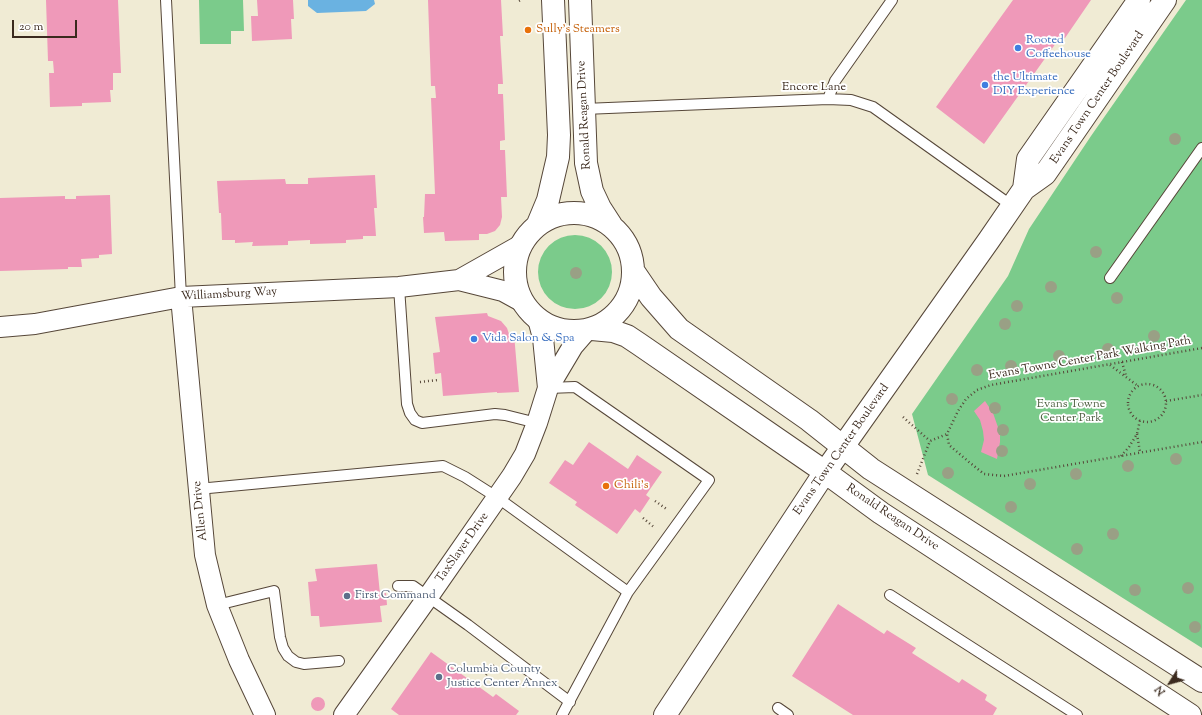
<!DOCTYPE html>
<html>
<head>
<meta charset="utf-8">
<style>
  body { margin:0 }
  #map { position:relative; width:1202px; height:715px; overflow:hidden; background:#f0ebd4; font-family:"Sorts Mill Goudy",serif }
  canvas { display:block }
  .north { position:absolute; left:1150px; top:663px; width:40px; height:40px; -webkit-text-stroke:3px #fff; paint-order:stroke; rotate:233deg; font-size:11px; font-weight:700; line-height:16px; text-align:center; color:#3b2a1e }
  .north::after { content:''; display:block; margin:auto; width:14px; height:18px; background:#3b2a1e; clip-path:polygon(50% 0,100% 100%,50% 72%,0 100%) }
  .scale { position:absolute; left:12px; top:20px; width:65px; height:18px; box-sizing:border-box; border:2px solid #3b2a1e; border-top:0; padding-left:5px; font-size:12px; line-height:14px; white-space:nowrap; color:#3b2a1e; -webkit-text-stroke:3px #fff; paint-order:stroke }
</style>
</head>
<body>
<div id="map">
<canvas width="1202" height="715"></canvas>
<div class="north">N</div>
<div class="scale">20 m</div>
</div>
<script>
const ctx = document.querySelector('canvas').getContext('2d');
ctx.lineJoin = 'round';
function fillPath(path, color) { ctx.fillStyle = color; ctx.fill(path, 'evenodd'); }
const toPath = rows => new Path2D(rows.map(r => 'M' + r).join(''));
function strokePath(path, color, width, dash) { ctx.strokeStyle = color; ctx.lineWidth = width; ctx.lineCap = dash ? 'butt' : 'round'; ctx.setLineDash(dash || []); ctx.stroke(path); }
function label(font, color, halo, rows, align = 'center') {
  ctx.font = font + ' "Sorts Mill Goudy",serif'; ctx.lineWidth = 3.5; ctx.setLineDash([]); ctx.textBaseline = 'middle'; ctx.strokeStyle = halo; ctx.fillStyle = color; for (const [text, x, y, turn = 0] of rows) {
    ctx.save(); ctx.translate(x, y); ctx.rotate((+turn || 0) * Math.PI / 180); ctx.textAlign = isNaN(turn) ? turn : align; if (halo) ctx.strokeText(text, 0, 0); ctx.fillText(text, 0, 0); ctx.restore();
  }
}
fillPath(toPath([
  [199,0,243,0,244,31,231,31,231,44,200,44],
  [1186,0,1202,0,1202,648,928,475,912,414,1008,276,1029,229,1091,136],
  '538 272a37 37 0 1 1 74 0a37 37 0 1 1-74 0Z'
]), '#7bcb8b');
fillPath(toPath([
  [308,0,374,0,375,4,366,11,317,13,308,6]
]), '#6ab2e1');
fillPath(toPath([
  [46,0,118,0,121,73,113,73,113,90,110,90,111,102,82,103,82,106,50,107,49,73,54,73,53,61,48,61],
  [257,0,293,0,294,19,291,19,292,39,252,41,251,16,258,16],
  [428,0,501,0,503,36,500,36,503,84,498,84,498,94,503,94,505,140,500,141,500,150,505,150,507,197,501,197,502,217,500,225,495,231,487,234,479,234,479,240,445,241,444,232,424,233,423,217,424,217,425,194,435,194,431,98,436,98,435,86,431,86],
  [1013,0,1091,0,1065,38,1056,43,984,144,936,107],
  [375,175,377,208,374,208,376,236,363,236,363,239,346,240,346,243,310,244,310,240,288,241,288,245,252,246,253,242,235,243,235,240,222,240,221,213,219,213,217,181,285,179,286,184,308,184,308,178],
  [110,195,112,254,99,255,99,258,81,259,82,267,68,267,68,269,0,271,0,198,65,196,65,199,76,199,76,196],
  [487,313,488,316,501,321,507,328,509,334,514,334,519,392,497,393,497,392,443,396,441,373,435,374,433,353,440,352,435,317],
  [985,401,993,413,1000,433,1000,442,997,459,981,452,984,440,983,431,980,420,974,411],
  [589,442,628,469,637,455,662,472,646,495,650,498,640,513,635,509,617,534,575,505,577,502,549,483,565,460,573,465],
  [377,564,380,594,386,593,387,605,380,606,382,622,320,627,319,616,311,616,308,582,317,581,315,569],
  [838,604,884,634,887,630,916,648,912,653,959,683,962,679,987,695,985,700,997,708,993,715,853,715,792,676],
  [431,652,493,697,496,694,519,711,516,715,399,715,391,709],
  '311 704a7 7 0 1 1 14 0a7 7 0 1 1-14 0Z'
]), '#ef99b9');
const service = toPath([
  [166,0,181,297],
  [828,99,835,81,892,0],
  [584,109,828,99,851,100,873,107,1012,206],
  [1110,278,1202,148],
  [399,287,407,404,410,413,415,420,422,423,430,422,495,414,505,415,537,423],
  [548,388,575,387,709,480,628,592,562,715],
  [198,489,443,466,465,477,498,498,628,592],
  [398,586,413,586,468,625,570,702],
  [890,595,1077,715],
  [217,605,274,591,280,637,283,648,288,656,296,662,304,664,339,661],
  [778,708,788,715]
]);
const minor = toPath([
  [459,280,521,245],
  [181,297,205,555,217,605,239,660,265,715],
  [538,319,543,338,548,388],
  [0,327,35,324,181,297,399,287,459,280,503,291,523,302],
  [344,715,428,597,512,476,525,454,537,423,548,388,573,346,586,331]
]);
const tertiary = toPath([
  [580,0,586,163,592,191,600,208,611,225],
  [1024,189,1028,159,1139,0],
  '515 272a59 59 0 1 1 118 0a59 59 0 1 1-118 0Z',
  [538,224,548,200,558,157,559,135,553,0],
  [634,272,651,297,679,329,809,420,871,469,1202,681],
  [592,329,613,331,627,336,639,344,825,472,881,513,1190,715],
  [665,715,825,472,989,240,1024,189,1045,174,1165,0]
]);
strokePath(service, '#564739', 12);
strokePath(minor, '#564739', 22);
strokePath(tertiary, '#564739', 24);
strokePath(toPath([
  [519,1,521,0],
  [1202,348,991,385,977,390,966,399,958,411,947,434,949,445,969,462,984,474,1004,476,1202,442],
  [1122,362,1126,376],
  [1110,365,1138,386],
  [420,382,438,380],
  '1128 403a19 19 0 1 1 38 0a19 19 0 1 1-38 0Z',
  [1166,401,1202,395],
  [903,417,930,441],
  [1137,434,1140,452],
  [1121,456,1129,447,1137,434,1140,420],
  [917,474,930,441,947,434],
  [655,501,668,510],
  [643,518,655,528],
  [486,675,494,665]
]), '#564739', 2.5, [1, 3]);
strokePath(service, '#fff', 10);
strokePath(minor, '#fff', 20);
strokePath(tertiary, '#fff', 22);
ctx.fillStyle = '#99a085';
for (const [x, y] of [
  [1175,139],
  [1096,252],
  [576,273],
  [1051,287],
  [1117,298],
  [1017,306],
  [1005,324],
  [1154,336],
  [1108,349],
  [1059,356],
  [1011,366],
  [977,370],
  [952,399],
  [995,408],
  [1003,430],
  [1002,451],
  [1176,459],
  [1128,466],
  [948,473],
  [1076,474],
  [1030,484],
  [1011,507],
  [1113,534],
  [1077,549],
  [1188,588],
  [1135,590],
  [1195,627]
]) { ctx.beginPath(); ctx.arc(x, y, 6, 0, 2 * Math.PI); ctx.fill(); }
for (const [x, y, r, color] of [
  [528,30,4,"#e8710a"],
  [1018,48,4,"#3f7fe0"],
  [985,85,4,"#3f7fe0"],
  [474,339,4,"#3f7fe0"],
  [606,486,4,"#e8710a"],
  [347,596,4,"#5c6f8a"],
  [439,677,4,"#5c6f8a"]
]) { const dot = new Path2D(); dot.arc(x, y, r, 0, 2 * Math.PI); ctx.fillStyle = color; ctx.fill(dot); strokePath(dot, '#fff', 1.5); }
label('12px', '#c56008', '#fff', [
  ["Sully's Steamers",536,30],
  ["Chili's",614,486]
], 'left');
label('12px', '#366cbe', '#fff', [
  ["Rooted",1026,41],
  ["Coffeehouse",1026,55],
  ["the Ultimate",993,78],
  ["DIY Experience",993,92],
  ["Vida Salon & Spa",482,339]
], 'left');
label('12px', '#3b2a1e', '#fff', [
  ["Encore Lane",814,88],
  ["Evans Town Center Boulevard",1098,98,-56],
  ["Ronald Reagan Drive",585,115,-93],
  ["Williamsburg Way",229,295,-3],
  ["Evans Towne Center Park Walking Path",1090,359,-10],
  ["Evans Town Center Boulevard",842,450,-55],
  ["Allen Drive",201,511,-96],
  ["Ronald Reagan Drive",892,518,34],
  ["TaxSlayer Drive",463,548,-55]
]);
label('12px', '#516244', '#fff', [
  ["Evans Towne",1071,405],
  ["Center Park",1071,419]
]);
label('12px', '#4e5e75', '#fff', [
  ["First Command",355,596],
  ["Columbia County",447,670],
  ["Justice Center Annex",447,684]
], 'left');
</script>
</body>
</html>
